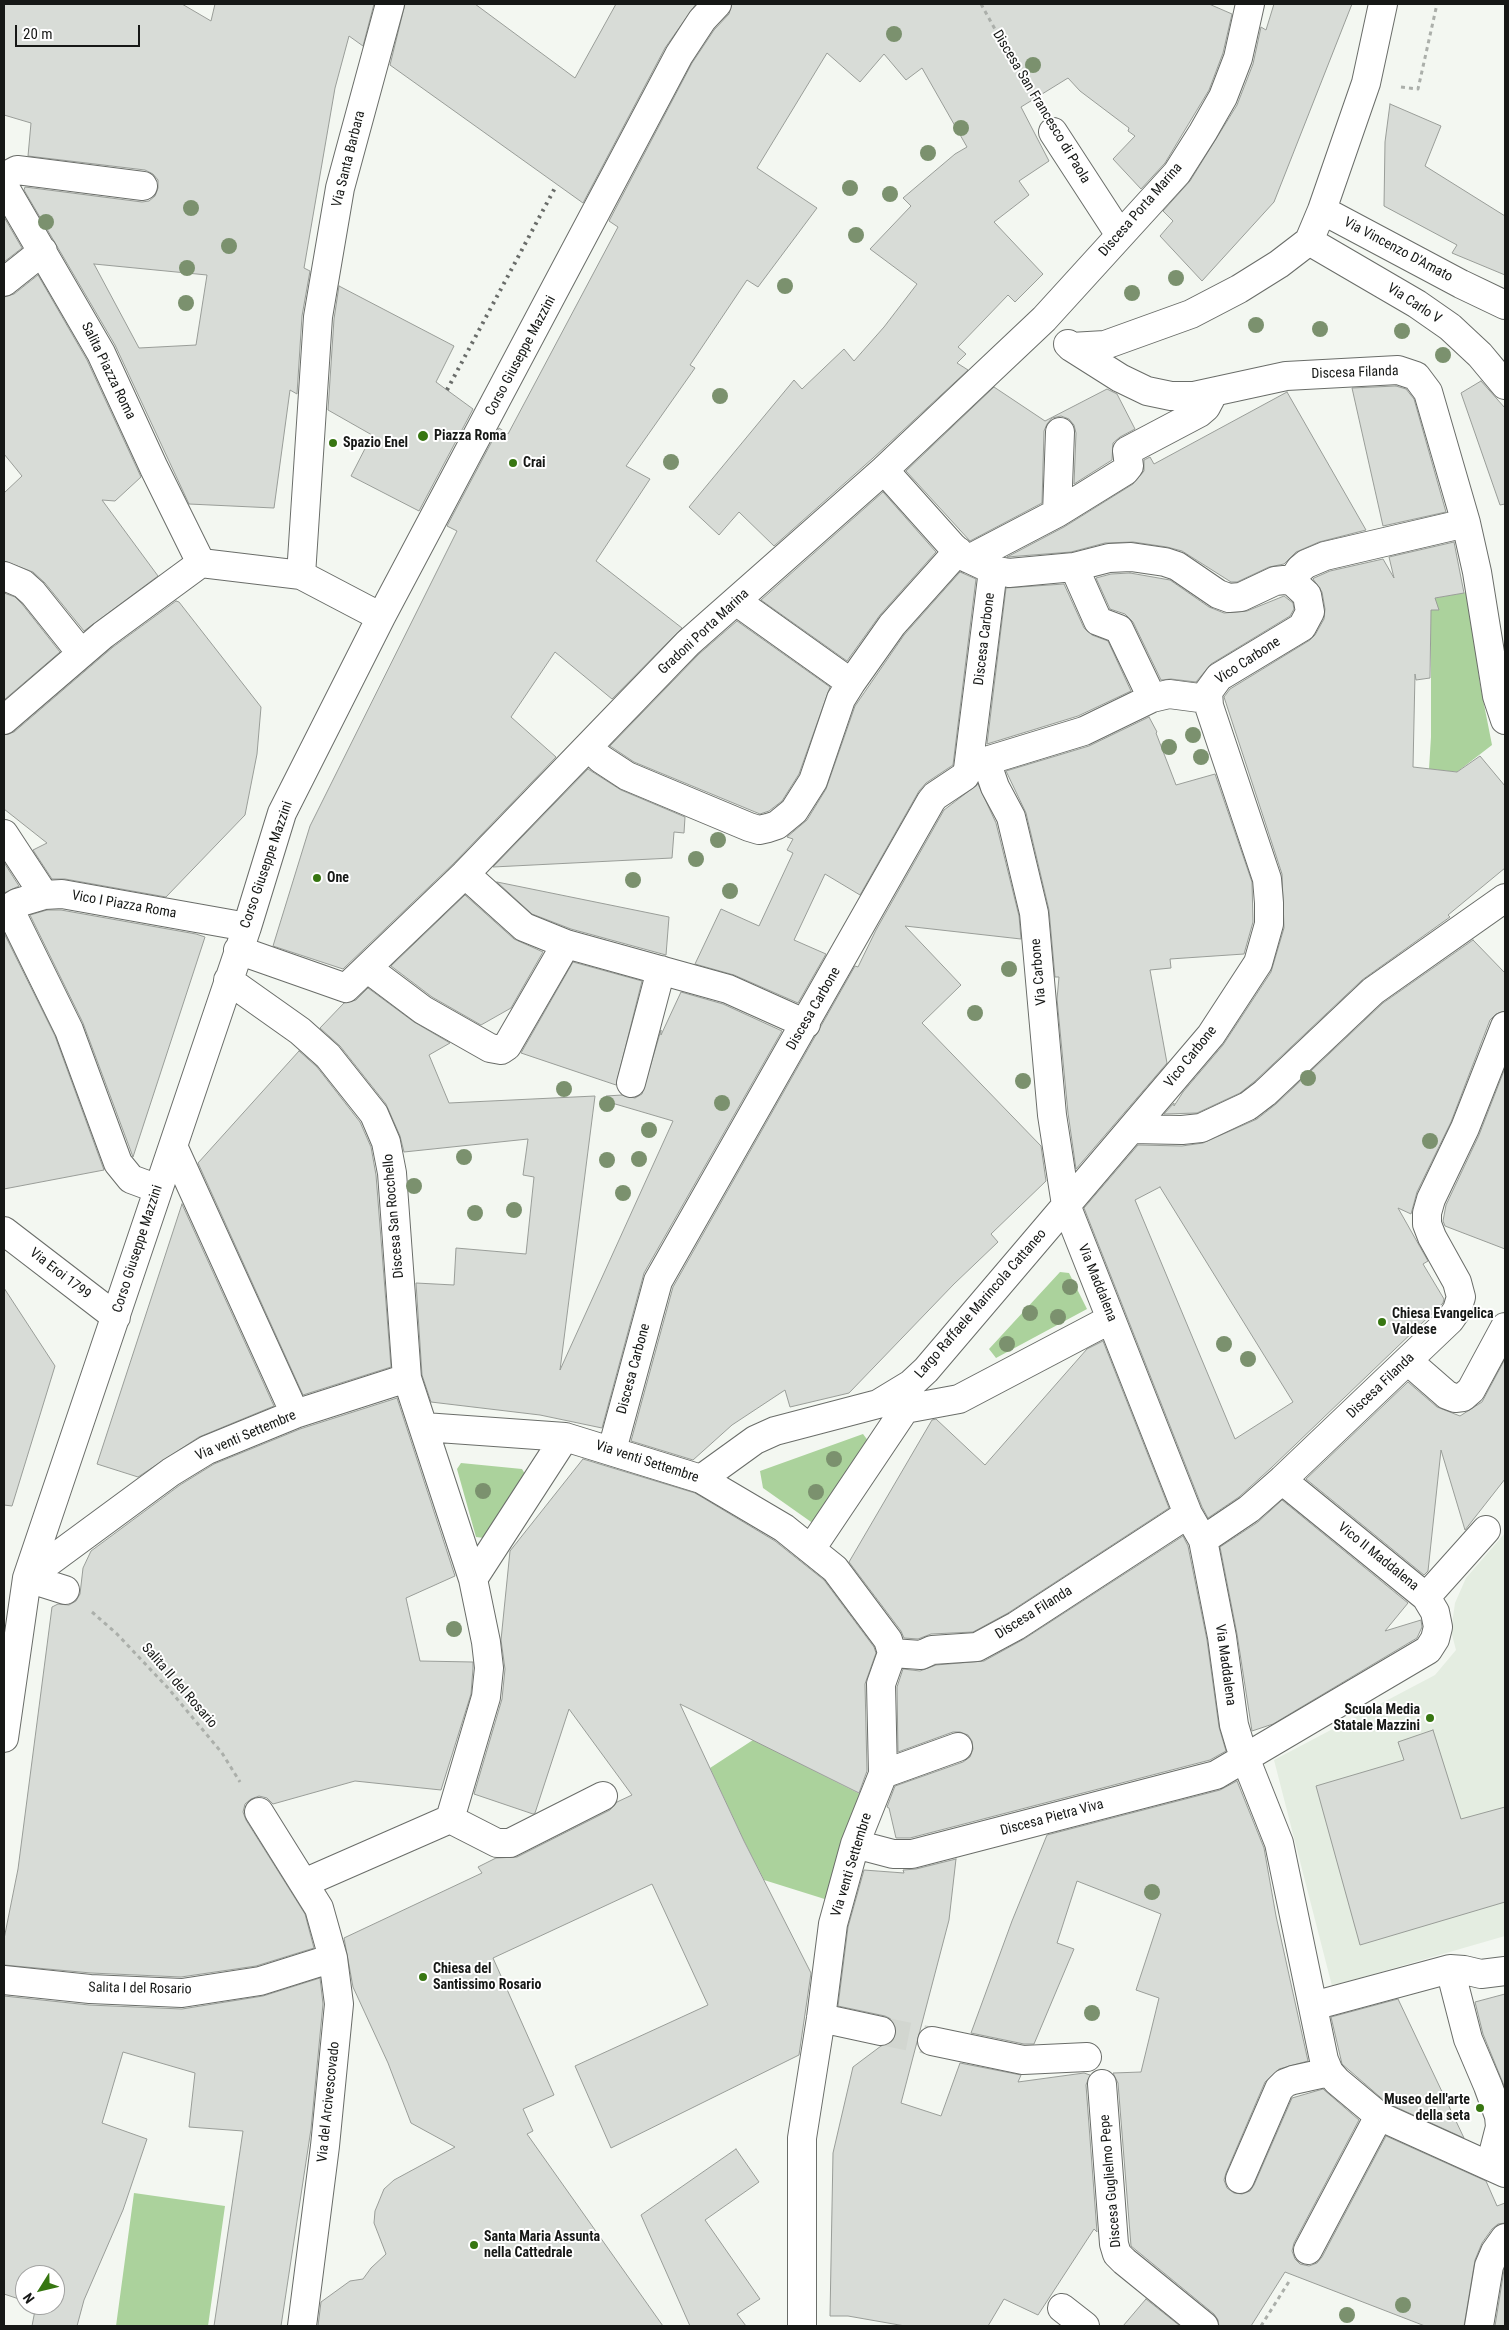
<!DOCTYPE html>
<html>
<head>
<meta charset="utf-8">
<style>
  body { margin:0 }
  #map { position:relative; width:1509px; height:2330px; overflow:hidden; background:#f3f7f1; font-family:"Roboto Condensed",sans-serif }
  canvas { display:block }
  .frame { position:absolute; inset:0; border:5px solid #161816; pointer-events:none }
  .north { position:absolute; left:15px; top:2265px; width:50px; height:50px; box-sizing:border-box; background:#fff; border:1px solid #a2a3a2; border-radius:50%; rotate:234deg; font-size:14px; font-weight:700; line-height:20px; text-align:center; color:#161816 }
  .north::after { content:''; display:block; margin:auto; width:18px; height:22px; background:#377611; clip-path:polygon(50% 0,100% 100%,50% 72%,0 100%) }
  .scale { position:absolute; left:15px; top:25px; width:125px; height:22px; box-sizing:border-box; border:2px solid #161816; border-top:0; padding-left:6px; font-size:15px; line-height:18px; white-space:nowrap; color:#161816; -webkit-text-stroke:4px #fff; paint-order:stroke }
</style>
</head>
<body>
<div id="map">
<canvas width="1509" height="2330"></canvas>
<div class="frame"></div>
<div class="north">N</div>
<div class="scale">20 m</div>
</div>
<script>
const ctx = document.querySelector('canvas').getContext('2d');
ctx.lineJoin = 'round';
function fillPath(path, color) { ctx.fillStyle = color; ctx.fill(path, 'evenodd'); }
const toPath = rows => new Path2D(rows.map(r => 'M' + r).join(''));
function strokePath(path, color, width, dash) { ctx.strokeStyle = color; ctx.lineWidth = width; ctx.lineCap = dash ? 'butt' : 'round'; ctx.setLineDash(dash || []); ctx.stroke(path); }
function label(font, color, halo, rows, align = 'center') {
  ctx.font = font + ' "Roboto Condensed",sans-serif'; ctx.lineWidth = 4; ctx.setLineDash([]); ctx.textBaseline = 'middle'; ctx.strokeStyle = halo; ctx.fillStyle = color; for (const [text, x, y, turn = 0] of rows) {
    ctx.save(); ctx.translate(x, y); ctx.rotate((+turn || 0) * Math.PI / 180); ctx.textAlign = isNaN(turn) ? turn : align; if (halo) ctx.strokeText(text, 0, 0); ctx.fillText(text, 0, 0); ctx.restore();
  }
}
fillPath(toPath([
  [1505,1533,1505,1936,1332,1986,1274,1760,1435,1675,1456,1650,1451,1631,1455,1603,1466,1578]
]), '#e4ede1');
fillPath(toPath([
  [1468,592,1480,684,1492,745,1457,772,1429,769,1431,737,1431,610,1435,598],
  [1060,1272,1069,1273,1087,1309,996,1358,989,1349],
  [863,1434,869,1442,814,1524,763,1488,760,1471],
  [461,1463,522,1469,525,1474,484,1538,476,1537,457,1469],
  [753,1740,860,1794,831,1901,764,1880,744,1841,710,1768],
  [134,2193,225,2206,208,2326,116,2326]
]), '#abd29c');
const building = toPath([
  [4,4,182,4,211,21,215,4,374,4,363,46,349,36,335,88,304,268,310,271,302,316,297,394,290,390,274,508,189,504,115,345,24,190,25,187,142,202,149,201,155,196,158,188,158,180,153,174,145,170,28,156,31,123,4,115,4,4],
  [94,264,207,275,196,345,139,348,94,264],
  [405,4,475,4,575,78,616,4,696,4,665,48,583,203,390,65,405,4],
  [732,4,1209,4,1232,14,1223,53,1209,90,1165,163,1141,189,1113,159,1135,136,1128,131,1129,128,1080,91,1068,78,1021,107,1049,161,1019,181,1029,195,994,222,1043,274,1015,302,1008,295,958,347,966,354,957,363,968,370,873,458,774,546,739,512,719,535,689,507,794,380,802,389,844,349,854,361,884,327,917,284,870,249,911,206,903,198,955,154,967,147,922,68,906,80,884,54,860,82,827,53,757,168,817,208,758,287,747,280,690,365,695,368,626,466,650,479,596,561,682,628,612,699,555,652,511,717,556,757,454,863,343,969,273,946,310,826,457,531,447,526,499,428,508,434,618,227,609,221,692,63,714,30,729,14,732,4],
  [1274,4,1352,4,1274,202,1202,281,1160,236,1173,221,1163,211,1190,181,1237,105,1253,64,1261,27,1266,30,1274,4],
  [1390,104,1441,126,1425,166,1505,216,1505,275,1452,253,1457,245,1384,206,1385,142,1390,104],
  [4,217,22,248,4,262,4,217],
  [38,275,87,360,141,477,115,501,102,500,158,576,84,631,45,583,33,572,4,561,4,493,22,476,4,454,4,297,14,294,38,275],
  [339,286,454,346,436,382,473,409,419,511,351,476,372,435,328,410,334,319,339,286],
  [1481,381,1505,408,1505,504,1500,505,1461,393,1481,381],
  [1396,386,1406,389,1414,399,1446,512,1383,526,1352,388,1396,386],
  [994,387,1045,421,1107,389,1117,394,1135,429,1120,437,1113,443,1112,460,1074,484,1076,433,1074,425,1069,419,1061,416,1052,418,1047,424,1044,431,1042,503,970,541,906,471,994,387],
  [1287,392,1366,530,1319,542,1296,552,1284,564,1269,567,1237,582,1231,582,1182,551,1167,547,1133,542,1105,543,1071,552,1007,557,1064,527,1133,484,1144,471,1144,460,1150,457,1154,464,1287,392],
  [883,492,936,552,880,615,847,661,761,600,883,492],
  [1454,542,1464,593,1435,598,1439,610,1431,610,1430,678,1416,680,1415,674,1413,767,1457,772,1480,756,1505,786,1505,868,1448,915,1450,917,1362,980,1255,1081,1240,1093,1197,1113,1164,1114,1174,1103,1174,1106,1183,1092,1223,1045,1271,972,1284,928,1282,874,1224,697,1230,689,1310,640,1315,635,1324,619,1325,609,1322,592,1313,579,1314,578,1330,571,1383,559,1394,578,1389,557,1454,542],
  [960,572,976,579,953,765,926,783,919,791,860,895,825,874,794,940,826,954,798,1003,734,975,695,964,721,909,759,926,793,853,787,850,793,839,787,837,807,820,826,789,855,706,904,635,960,572],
  [1130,573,1170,580,1209,607,1224,613,1247,611,1284,596,1293,603,1294,609,1290,616,1211,664,1196,682,1171,679,1161,680,1133,622,1125,614,1110,609,1096,578,1111,574,1130,573],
  [1064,584,1084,628,1092,635,1108,641,1131,691,1078,716,987,744,1006,588,1064,584],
  [4,593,15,597,22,604,60,652,4,700,4,593],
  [176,601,179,602,261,707,257,754,245,815,166,897,65,879,52,879,33,850,47,843,4,809,4,735,14,732,113,647,176,601],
  [737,621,830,687,799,774,782,801,769,811,760,814,634,762,610,746,699,654,737,621],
  [1149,717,1157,732,1156,733,1176,785,1215,774,1252,882,1253,922,1244,954,1170,959,1171,968,1150,970,1167,1063,1076,1169,1068,1113,1057,999,1059,977,1055,977,1049,910,1026,813,1006,771,1089,746,1149,717],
  [588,769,621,790,685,817,684,833,674,832,672,858,493,867,588,769],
  [978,784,996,823,1019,916,1021,939,905,926,961,985,922,1023,1041,1146,1046,1181,991,1234,998,1242,954,1284,849,1393,790,1407,785,1390,732,1425,693,1460,631,1441,673,1287,855,966,858,967,876,930,944,810,978,784],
  [5,864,19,886,4,893,4,865,5,864],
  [497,882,669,917,666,955,571,929,532,914,497,882],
  [465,895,514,939,543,952,511,1008,481,1025,432,997,391,966,465,895],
  [47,910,61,910,196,934,205,937,133,1157,83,1023,30,915,47,910],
  [4,933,55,1036,104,1170,4,1189,4,933],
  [1473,940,1505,973,1505,1011,1496,1014,1490,1020,1451,1122,1417,1192,1411,1214,1398,1208,1428,1261,1423,1264,1444,1299,1443,1303,1271,1468,1239,1497,1208,1518,1202,1507,1084,1208,1138,1145,1182,1146,1203,1143,1257,1119,1276,1104,1383,1003,1473,940],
  [1160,1187,1293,1402,1235,1439,1135,1200,1160,1187],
  [573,962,642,981,616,1085,521,1053,573,962],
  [368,988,414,1022,450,1043,429,1055,449,1103,595,1096,560,1370,673,1121,605,1101,606,1096,622,1095,635,1098,642,1094,661,1030,661,1035,681,992,723,1004,782,1031,644,1273,602,1428,540,1415,431,1402,422,1375,416,1283,454,1285,456,1248,526,1254,534,1177,523,1175,528,1139,404,1152,400,1136,386,1104,340,1046,320,1028,344,1003,356,1000,368,988],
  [299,1051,317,1067,360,1122,371,1147,376,1175,391,1367,303,1395,198,1163,299,1051],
  [1505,1068,1505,1249,1445,1226,1443,1221,1446,1205,1479,1135,1505,1068],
  [182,1204,274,1406,199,1437,138,1477,97,1464,182,1204],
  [4,1288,55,1366,12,1506,4,1505,4,1288],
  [1103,1341,1169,1508,1008,1613,973,1632,931,1634,918,1639,904,1638,901,1631,849,1562,932,1420,936,1419,985,1465,1087,1349,1103,1341],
  [1505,1359,1505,1479,1465,1530,1441,1450,1428,1571,1424,1575,1306,1479,1408,1382,1437,1407,1460,1416,1482,1402,1505,1359],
  [397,1398,455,1576,406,1598,420,1661,473,1662,473,1668,471,1694,441,1790,355,1781,273,1804,267,1798,259,1796,251,1799,245,1804,243,1812,246,1820,305,1914,314,1948,256,1966,181,1977,91,1973,4,1965,4,1939,18,1869,52,1607,58,1604,69,1605,76,1601,80,1594,83,1568,91,1551,180,1485,214,1464,300,1429,397,1398],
  [583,1459,695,1493,775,1541,824,1580,874,1647,876,1653,865,1684,867,1771,859,1793,680,1704,744,1841,811,1973,799,2055,611,2148,575,2066,708,2005,652,1884,493,1958,554,2095,523,2109,533,2131,527,2134,663,2326,318,2326,321,2302,350,2281,363,2279,371,2268,386,2254,374,2223,375,2211,384,2189,394,2180,455,2147,411,2123,388,2063,353,1987,344,1938,482,1873,478,1867,496,1858,517,1857,610,1810,617,1802,632,1795,569,1709,535,1813,533,1814,474,1794,502,1699,505,1669,501,1640,510,1551,583,1459],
  [1282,1500,1408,1603,1385,1631,1421,1620,1422,1627,1417,1638,1273,1724,1252,1731,1237,1634,1220,1547,1258,1522,1282,1500],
  [1183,1536,1188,1546,1207,1640,1219,1727,1226,1751,1210,1760,910,1838,896,1838,889,1808,887,1807,895,1786,963,1762,970,1757,973,1749,972,1741,968,1735,960,1732,953,1732,898,1752,897,1687,903,1669,920,1671,936,1665,984,1661,1024,1639,1183,1536],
  [1433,1730,1461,1819,1505,1807,1505,1902,1360,1945,1316,1786,1404,1760,1398,1742,1433,1730],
  [1237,1781,1264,1848,1276,1916,1308,2061,1279,2069,1265,2082,1226,2173,1224,2180,1227,2188,1234,2193,1242,2194,1250,2191,1254,2185,1292,2098,1323,2089,1359,2120,1294,2243,1292,2251,1295,2259,1300,2264,1309,2266,1317,2263,1322,2257,1386,2136,1486,2181,1497,2206,1505,2203,1505,2223,1498,2224,1492,2229,1482,2243,1475,2260,1464,2326,1425,2326,1285,2272,1251,2326,1219,2326,1218,2320,1214,2314,1131,2246,1118,2083,1113,2073,1141,2072,1159,1998,1136,1990,1161,1914,1077,1881,1057,1943,1074,1949,1034,2044,1024,2044,971,2033,1012,1921,1047,1835,1220,1790,1237,1781],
  [956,1859,949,1920,901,2103,941,2116,960,2063,1021,2075,1018,2082,1084,2073,1090,2075,1086,2085,1097,2232,1094,2229,1038,2315,1004,2299,988,2326,905,2326,848,2316,830,2316,833,2153,853,2067,881,2046,892,2042,896,2034,896,2026,891,2019,885,2016,838,2006,848,1927,864,1870,904,1873,903,1870,916,1869,956,1859],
  [320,1978,323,2004,311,2129,281,2326,214,2326,243,2131,189,2127,195,2073,123,2052,102,2123,147,2139,123,2210,84,2300,77,2326,32,2326,36,2305,55,2305,55,2275,25,2275,25,2301,4,2294,4,1996,89,2005,182,2009,263,1996,320,1978],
  [1505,1994,1505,2088,1483,2034,1475,2002,1505,1994],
  [1398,1999,1464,2138,1387,2103,1342,2064,1331,2017,1398,1999],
  [736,2149,759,2182,705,2220,760,2299,737,2314,746,2326,690,2326,641,2215,736,2149],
  [1505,2268,1505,2326,1495,2326,1504,2270,1505,2268],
  [1146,2299,1180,2326,1123,2326,1146,2299]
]);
fillPath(building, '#d8dcd7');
strokePath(building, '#999d98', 1);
strokePath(toPath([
  [881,2031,932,2041]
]), '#d2d6d0', 28, [28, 14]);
const minor = toPath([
  [1053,132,1120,235],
  [4,177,17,170,143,186],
  [4,186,101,353,154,468,201,563],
  [1322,210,1366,83,1383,4],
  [1309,241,1417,304,1450,327,1480,355,1505,385],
  [4,282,43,251],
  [1068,344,1071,347,1105,345,1191,314,1239,289,1279,264,1309,241,1322,210,1461,284,1505,305],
  [1071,347,1120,378,1147,391,1171,396,1194,396,1286,376,1398,370,1416,376,1428,392,1466,523,1477,572,1497,696,1505,720],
  [1057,513,1060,432],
  [969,559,1057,513,1125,471,1129,466,1127,451,1199,413,1206,407,1214,392],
  [201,563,301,575],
  [1074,567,1098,621,1119,629,1152,698],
  [4,576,23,584,33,593,81,653],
  [1292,581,1300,569,1306,564,1325,556,1466,523],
  [736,601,851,683,892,625,958,551],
  [381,617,301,575,318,317,340,188,390,4],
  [4,720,103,635,201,563],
  [588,747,601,759,627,776,749,827,759,830,768,828,777,825,794,811,813,781,841,699,851,683],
  [970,759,986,761,995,787,1011,817,1034,913,1052,1115,1066,1205,1188,1514,1203,1540,1222,1637,1234,1725,1240,1745,1279,1843,1324,2060,1329,2072,1337,2081,1379,2116,1505,2173],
  [986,761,1084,731,1152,698,1169,694,1207,699],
  [4,834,44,895],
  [9,908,69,1030,118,1163,131,1179,158,1189],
  [4,911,17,903,44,895,62,894,247,927],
  [566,944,728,989,806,1024],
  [238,950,346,988,465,874,688,643,884,470,1044,319,1177,173,1203,132,1223,97,1238,58,1250,4],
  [367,968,423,1010,490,1048,501,1050,507,1046,566,944,524,927,465,874],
  [228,980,300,1031,328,1056,374,1114,386,1142,392,1173,407,1378,473,1579,486,1642,489,1668,486,1697,450,1819],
  [631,1083,661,970],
  [1131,1129,1182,1130,1201,1128,1248,1106,1265,1093,1373,991,1505,898],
  [173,1146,295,1414],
  [4,1231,116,1317],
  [1408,1361,1447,1395,1455,1398,1463,1397,1471,1390,1505,1327],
  [894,1395,905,1409,959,1399,1111,1319],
  [424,1427,565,1437,701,1479,784,1528,835,1569,888,1640,892,1653,881,1684,883,1774,855,1844,833,1924,821,2018,802,2138,802,2326],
  [612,1450,658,1281,931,801,935,796,965,776,968,769,993,570],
  [701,1479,755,1440,775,1431,878,1404,911,1384,926,1370,1211,1035,1258,963,1269,924,1269,903,1267,879,1209,706,1208,692,1219,677,1302,627,1310,612,1307,595,1292,581,1284,580,1275,581,1241,597,1229,598,1218,594,1177,566,1165,562,1131,557,1109,558,1074,567,1009,573,993,570,963,556,952,546,884,470],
  [1203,1540,1249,1509,1282,1480,1450,1320,1457,1310,1461,1297,1457,1282,1432,1237,1427,1224,1427,1213,1431,1199,1465,1128,1505,1026],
  [811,1549,905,1409],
  [27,1578,171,1472,207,1450,295,1414,407,1378],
  [27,1578,65,1590],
  [473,1579,565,1437],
  [1426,1597,1486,1530],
  [892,1653,921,1655,932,1650,977,1647,1016,1626,1188,1514],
  [4,1738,27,1578,247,927,282,813,381,617,679,55,702,20,717,4],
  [883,1774,958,1747],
  [259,1812,319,1908,333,1958,339,2004,325,2146,302,2326],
  [450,1819,497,1843,510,1843,603,1796],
  [855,1844,893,1854,912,1854,1216,1775,1428,1650,1435,1639,1438,1627,1435,1612,1426,1597,1282,1480],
  [304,1883,450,1819],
  [1450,1969,1468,2039,1488,2086,1499,2116,1500,2127,1490,2166],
  [4,1980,90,1989,182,1993,260,1981,333,1958],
  [1313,2006,1450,1969,1464,1970,1481,1974,1505,1971],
  [821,2018,881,2031],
  [932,2041,1023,2060,1087,2057],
  [1102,2084,1114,2244,1117,2254,1124,2261,1204,2326],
  [1240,2179,1279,2089,1285,2083,1293,2080,1329,2072],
  [1308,2250,1379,2116],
  [1062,2308,1085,2326],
  [1479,2326,1489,2266,1495,2252,1505,2238]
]);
strokePath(minor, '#6a6d69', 30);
strokePath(toPath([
  [981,4,1035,101],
  [1401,87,1418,89,1437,4],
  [92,1612,117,1634,168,1688,222,1753,240,1782],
  [1261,2326,1290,2280]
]), '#abafaa', 3, [4, 4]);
strokePath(minor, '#fff', 28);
strokePath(toPath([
  [447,390,556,186]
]), '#696c69', 4, [2.5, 5]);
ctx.fillStyle = '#7b916e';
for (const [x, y] of [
  [894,34],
  [1033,65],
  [961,128],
  [928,153],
  [850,188],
  [890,194],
  [191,208],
  [46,222],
  [856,235],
  [229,246],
  [187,268],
  [1176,278],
  [785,286],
  [1132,293],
  [186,303],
  [1256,325],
  [1320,329],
  [1402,331],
  [1443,355],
  [720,396],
  [671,462],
  [1193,735],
  [1169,747],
  [1201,757],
  [718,840],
  [696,859],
  [633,880],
  [730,891],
  [1009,969],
  [975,1013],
  [1308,1078],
  [1023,1081],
  [564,1089],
  [722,1103],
  [607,1104],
  [649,1130],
  [1430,1141],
  [464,1157],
  [639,1159],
  [607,1160],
  [414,1186],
  [623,1193],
  [514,1210],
  [475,1213],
  [1070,1287],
  [1030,1313],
  [1058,1317],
  [1007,1344],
  [1224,1344],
  [1248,1359],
  [834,1459],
  [483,1491],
  [816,1492],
  [454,1629],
  [1152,1892],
  [1092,2013],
  [1403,2305],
  [1347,2315]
]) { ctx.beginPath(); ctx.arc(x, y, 8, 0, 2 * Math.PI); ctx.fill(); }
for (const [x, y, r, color] of [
  [423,436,6,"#377611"],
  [333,443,5,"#377611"],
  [513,463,5,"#377611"],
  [317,878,5,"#377611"],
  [1382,1322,5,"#377611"],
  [1430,1718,5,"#377611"],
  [423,1977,5,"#377611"],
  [1480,2108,5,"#377611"],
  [474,2245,5,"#377611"]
]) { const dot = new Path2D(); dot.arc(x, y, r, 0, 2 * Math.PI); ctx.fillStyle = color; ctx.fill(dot); strokePath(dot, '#fff', 2); }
label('14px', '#161816', '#fff', [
  ["Discesa San Francesco di Paola",1041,107,59],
  ["Via Santa Barbara",349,159,-76],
  ["Discesa Porta Marina",1141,210,-49],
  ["Via Vincenzo D'Amato",1398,250,28],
  ["Via Carlo V",1414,304,33],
  ["Corso Giuseppe Mazzini",521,356,-62],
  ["Salita Piazza Roma",108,371,64],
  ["Discesa Filanda",1355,373,-2],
  ["Gradoni Porta Marina",704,632,-43],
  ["Discesa Carbone",985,639,-83],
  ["Vico Carbone",1248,661,-33],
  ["Corso Giuseppe Mazzini",267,865,-71],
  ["Vico I Piazza Roma",124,905,10],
  ["Via Carbone",1039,972,-95],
  ["Discesa Carbone",814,1009,-60],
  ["Vico Carbone",1191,1057,-51],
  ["Discesa San Rocchello",394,1216,-95],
  ["Corso Giuseppe Mazzini",138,1249,-72],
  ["Via Eroi 1799",60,1274,38],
  ["Via Maddalena",1097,1283,68],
  ["Largo Raffaele Marincola Cattaneo",981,1304,-49],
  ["Discesa Carbone",634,1369,-75],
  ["Discesa Filanda",1381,1386,-44],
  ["Via venti Settembre",246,1436,-23],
  ["Via venti Settembre",647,1462,18],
  ["Vico II Maddalena",1378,1557,39],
  ["Discesa Filanda",1034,1613,-32],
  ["Via Maddalena",1225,1665,82],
  ["Salita II del Rosario",179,1686,49],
  ["Discesa Pietra Viva",1052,1818,-15],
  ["Via venti Settembre",852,1865,-73],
  ["Salita I del Rosario",140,1989,1],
  ["Via del Arcivescovado",329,2102,-84],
  ["Discesa Guglielmo Pepe",1111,2181,-95]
]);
label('bold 14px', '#161816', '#fff', [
  ["Piazza Roma",434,436],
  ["Spazio Enel",343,443],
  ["Crai",523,463],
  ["One",327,878],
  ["Chiesa Evangelica",1392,1314],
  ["Valdese",1392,1330],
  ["Scuola Media",1420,1710,"right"],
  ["Statale Mazzini",1420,1726,"right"],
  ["Chiesa del",433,1969],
  ["Santissimo Rosario",433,1985],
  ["Museo dell'arte",1470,2100,"right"],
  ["della seta",1470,2116,"right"],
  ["Santa Maria Assunta",484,2237],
  ["nella Cattedrale",484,2253]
], 'left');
</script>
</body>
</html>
